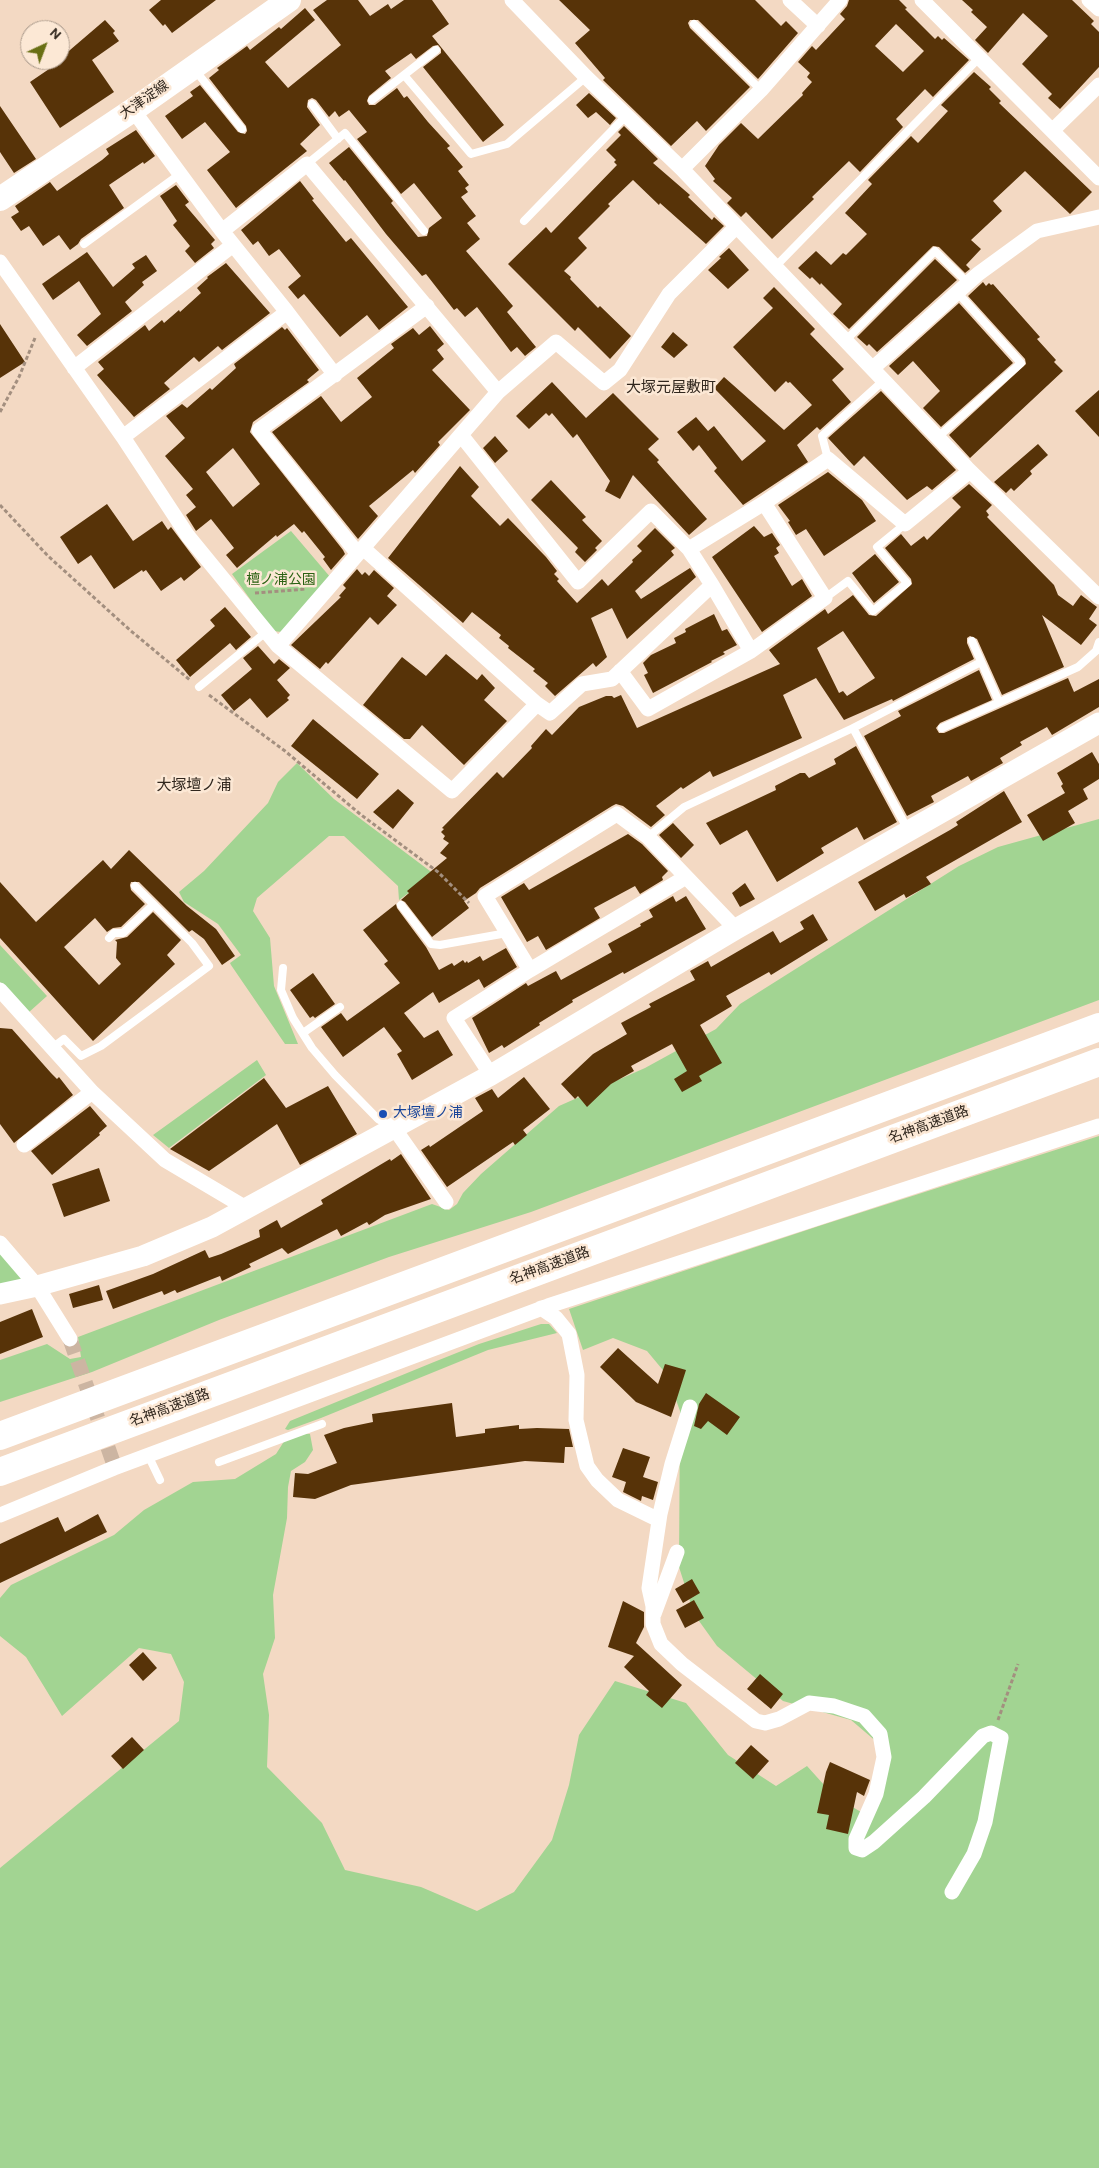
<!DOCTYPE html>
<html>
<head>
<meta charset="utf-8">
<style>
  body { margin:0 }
  #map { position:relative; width:1099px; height:2168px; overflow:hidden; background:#f3d9c3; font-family:Overpass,sans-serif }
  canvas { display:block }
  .north { position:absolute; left:20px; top:20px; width:50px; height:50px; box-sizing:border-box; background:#fce8d5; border:1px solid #ab9b8c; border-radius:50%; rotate:43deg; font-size:14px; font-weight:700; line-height:20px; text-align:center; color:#31271e }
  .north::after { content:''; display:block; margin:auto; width:18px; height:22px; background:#696f14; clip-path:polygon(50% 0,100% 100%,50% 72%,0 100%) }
</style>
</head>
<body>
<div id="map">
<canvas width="1099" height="2168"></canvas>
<div class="north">N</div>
</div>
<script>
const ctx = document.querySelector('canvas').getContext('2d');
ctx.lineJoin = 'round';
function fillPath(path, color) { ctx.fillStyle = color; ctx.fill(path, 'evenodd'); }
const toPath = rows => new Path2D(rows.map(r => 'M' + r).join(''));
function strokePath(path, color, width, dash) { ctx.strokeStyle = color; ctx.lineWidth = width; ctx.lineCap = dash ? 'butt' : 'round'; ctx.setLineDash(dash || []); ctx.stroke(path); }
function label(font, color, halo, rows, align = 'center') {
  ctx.font = font + ' Overpass,"Noto Sans JP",sans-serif'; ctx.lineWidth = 5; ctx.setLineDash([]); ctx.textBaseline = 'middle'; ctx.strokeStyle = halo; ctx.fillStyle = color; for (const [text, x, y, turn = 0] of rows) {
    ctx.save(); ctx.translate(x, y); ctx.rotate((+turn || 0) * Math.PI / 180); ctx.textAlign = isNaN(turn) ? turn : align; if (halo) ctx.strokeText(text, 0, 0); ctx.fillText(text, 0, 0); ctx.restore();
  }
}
fillPath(toPath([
  [291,531,331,578,282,632,273,631,232,574],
  [297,763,334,799,434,874,399,900,398,886,344,836,329,836,257,898,253,911,270,938,274,986,298,1044,285,1044,231,965,230,963,241,955,218,924,184,902,179,892,204,871,268,803,278,782],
  [1099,819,1099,1000,531,1212,389,1257,219,1320,92,1372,0,1402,0,1360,47,1344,70,1359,81,1357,78,1337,432,1204,449,1210,457,1204,463,1193,481,1174,559,1106,645,1068,716,1029,740,1004,959,866,998,847],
  [0,945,47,996,28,1013,0,982],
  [257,1060,266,1075,169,1148,153,1135],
  [1099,1136,1099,2168,0,2168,0,1868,179,1721,184,1682,171,1654,139,1648,62,1716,26,1657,0,1636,0,1598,11,1585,114,1535,144,1510,193,1482,235,1479,276,1454,290,1432,310,1434,313,1450,305,1462,291,1471,288,1487,287,1518,273,1595,275,1638,263,1674,269,1715,267,1767,322,1823,345,1870,421,1887,477,1911,514,1892,552,1840,569,1785,579,1735,615,1681,686,1703,728,1755,776,1786,807,1766,834,1796,861,1812,878,1799,878,1743,851,1720,783,1701,717,1646,694,1614,679,1567,680,1411,667,1375,647,1351,613,1338,583,1350,569,1309,819,1226],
  [0,1250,26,1281,0,1286],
  [541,1324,549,1324,557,1333,488,1350,321,1418,288,1430,285,1429,290,1421,434,1362,479,1344]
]), '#a2d492');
fillPath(toPath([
  [161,0,216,0,172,33,165,24,163,26,149,10],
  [327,0,358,0,370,16,388,4,391,9,404,0,432,0,449,24,432,36,504,125,483,142,423,67,441,53,441,49,438,45,433,46,416,59,411,53,385,71,391,78,369,96,367,101,369,105,375,105,397,88,404,98,407,96,428,122,450,146,447,148,463,167,458,171,469,185,465,188,468,192,461,197,476,216,467,223,480,239,466,251,513,306,507,312,536,347,525,356,517,347,511,352,477,307,465,317,457,308,454,310,426,274,422,276,386,234,345,180,344,181,329,163,349,147,393,201,391,203,418,237,427,236,429,228,442,218,414,183,401,194,357,139,367,132,349,110,339,117,335,111,329,117,316,100,312,98,308,100,307,107,320,125,300,144,307,151,236,208,207,170,230,152,205,122,182,139,165,116,193,96,190,92,200,85,238,132,245,134,247,131,246,126,209,78,219,70,217,68,247,46,250,50,279,27,281,29,305,8,315,20,265,62,288,88,341,45,313,10],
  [559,0,755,0,781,26,786,21,798,33,758,79,698,20,690,20,688,23,690,28,750,87,706,131,697,121,671,146,603,80,605,78,575,43,590,30],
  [849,0,899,0,907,8,905,9,935,39,938,36,942,40,944,38,969,60,933,97,925,89,896,119,903,127,860,172,849,161,812,197,814,199,772,239,746,212,741,217,727,203,732,198,713,181,715,179,705,166,719,145,741,123,758,139,803,95,802,93,812,82,807,77,810,73,798,62,812,46,816,50,845,19,840,14,847,6],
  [896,24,924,51,903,72,875,46],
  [962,0,1072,0,1094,21,1091,24,1099,32,1099,67,1060,109,1048,98,1052,94,1022,64,1048,36,1023,13,988,53,975,40,987,27,971,12,973,10],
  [105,20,115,31,113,33,119,41,92,60,114,92,60,128,30,82,52,67,49,63,53,60,60,60,60,54,62,53,63,56],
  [974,72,991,87,989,89,1001,101,999,103,1092,192,1070,214,1025,171,993,201,1002,211,971,240,981,249,966,265,970,269,965,273,939,247,933,246,849,329,833,314,842,304,821,283,820,285,812,277,810,279,798,268,816,251,831,265,843,253,846,255,867,234,845,213,872,184,868,180,911,136,918,143,948,111,941,105],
  [589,93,616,118,610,125,596,112,588,118,576,105],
  [0,106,36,159,14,173,0,152],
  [624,126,658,159,653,163,690,195,688,197,712,220,714,217,724,226,706,244,660,203,659,205,633,180,608,204,610,206,578,238,587,248,564,271,571,277,570,279,598,308,600,306,631,336,610,359,578,327,575,331,508,264,546,227,551,233,554,230,617,165,614,162,616,160,606,150,621,135,618,132],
  [136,130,155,156,144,164,143,162,109,185,124,208,81,239,78,244,70,250,59,235,43,246,29,226,21,231,11,217,19,212,15,206,50,182,57,191,102,160,109,154,106,149],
  [300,181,314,199,312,200,346,242,351,238,408,307,379,330,367,315,340,337,304,294,298,299,288,287,301,276,279,249,269,256,258,241,253,245,241,230],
  [176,185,189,202,185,205,215,240,211,244,214,248,195,263,185,251,190,246,173,225,177,221,160,196],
  [729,248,749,270,728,289,708,270,721,258,719,257],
  [87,252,113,287,135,268,132,264,146,255,157,271,142,282,144,285,125,302,132,311,87,346,77,335,101,314,79,281,53,300,42,284],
  [935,259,957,280,877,352,869,344,867,346,857,337],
  [226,263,270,313,222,350,218,346,199,362,194,357,164,383,170,389,134,417,97,375,104,369,98,362,145,325,149,331,162,320,164,323,179,310,180,312,201,293,197,288,208,278,207,277],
  [983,282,986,286,989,283,991,285,993,284,1040,337,1037,339,1056,360,1054,362,1063,371,970,458,949,435,1026,364,1025,359,968,296],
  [774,287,815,329,810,334,844,369,832,380,851,402,820,430,817,427,797,445,808,462,743,505,714,471,717,468,699,445,693,451,677,432,696,417,708,431,714,426,742,461,766,441,714,388,724,377,784,430,812,405,790,382,788,383,786,381,775,392,733,347,773,308,763,298],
  [959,303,1013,363,941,427,923,408,940,391,913,361,898,375,889,366],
  [0,324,25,362,0,378],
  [430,326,444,344,437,350,444,359,432,370,470,410,438,442,440,445,415,473,413,470,369,506,378,516,358,539,272,432,321,396,341,422,372,397,357,378,394,348,391,344,413,328,419,335],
  [282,327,285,330,287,328,319,370,307,380,309,382,253,422,250,432,343,550,345,554,331,570,323,559,325,557,304,531,302,533,294,524,277,537,276,535,237,568,226,555,234,548,211,519,196,531,186,515,196,507,186,495,193,489,165,456,185,438,166,416,182,404,187,408,210,388,212,390,236,368,234,364],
  [233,448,260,484,233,507,206,472],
  [673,332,688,345,674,358,661,347],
  [552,382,586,418,613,393,659,439,648,449,659,460,657,462,707,519,689,535,633,475,620,499,605,491,610,481,577,434,573,438,552,413,549,416,546,413,529,429,516,416],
  [1099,390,1099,437,1075,411],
  [881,391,956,470,932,490,927,486,907,500,864,456,854,466,828,438],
  [495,436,508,451,495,463,483,448],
  [1038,444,1048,455,1030,471,1032,474,1014,491,1011,488,1006,493,994,482],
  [460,466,479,487,471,496,500,526,508,518,546,557,557,571,554,574,559,579,557,581,577,603,602,579,608,586,633,562,632,560,642,551,637,546,655,528,675,548,671,551,674,555,635,591,641,599,690,568,696,577,627,639,612,608,591,618,607,657,596,667,593,663,555,696,545,686,548,683,533,671,535,669,508,648,509,646,499,638,501,635,472,612,463,623,388,558],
  [828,472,862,500,876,521,824,556,806,529,796,535,788,522,790,521,778,505],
  [551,480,586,517,582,520,602,541,595,548,597,550,585,562,575,552,578,548,531,500],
  [969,484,992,505,986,511,989,515,987,517,1054,585,1058,595,1073,606,1081,595,1097,607,1089,619,1097,625,1081,645,1042,615,1064,667,1002,695,977,639,970,636,967,638,967,643,974,659,893,701,892,699,844,720,816,678,783,695,802,738,713,777,710,771,683,789,681,787,656,806,665,815,651,827,623,806,616,804,612,806,480,888,476,893,464,901,469,908,432,937,405,902,401,900,409,893,407,891,447,858,440,853,449,843,443,839,445,836,441,832,444,829,442,828,497,772,503,778,532,748,531,746,546,729,552,735,579,707,606,696,612,696,614,698,621,695,637,728,780,664,769,650,825,609,828,614,853,595,869,615,876,616,912,584,911,579,885,548,901,534,911,546,924,536,927,540,961,507,952,498],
  [843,631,875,678,847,696,843,691,839,693,817,648],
  [107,504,133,541,162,521,168,530,171,527,201,567,184,581,181,577,161,591,146,570,143,572,142,570,114,589,91,555,78,564,60,537],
  [754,526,764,537,772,533,780,545,776,548,779,553,774,556,792,586,802,579,812,596,762,632,712,557],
  [875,554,899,582,874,603,852,573],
  [357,569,362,575,365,572,369,576,374,570,394,588,387,596,397,605,378,625,370,617,328,664,326,662,320,669,291,645,341,597,339,596,346,588,343,585],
  [225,607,251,637,236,650,230,643,190,677,176,660,215,626,210,620],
  [714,614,722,631,727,629,737,645,723,652,725,654,711,661,712,662,653,693,644,675,648,673,643,663,651,655,676,643,674,638,686,632,685,629],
  [258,646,274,664,279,659,290,668,277,680,290,695,287,698,289,700,267,718,250,698,234,711,221,695,252,669,243,658],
  [446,654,477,680,482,674,495,688,484,700,507,721,464,765,422,725,410,739,404,739,363,705,402,657,426,676],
  [979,670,992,700,940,723,936,728,939,733,944,733,1068,678,1074,692,1099,679,1099,707,1052,735,1047,727,1020,742,1022,745,1000,758,1003,763,971,781,968,776,931,796,934,802,907,816,864,736,901,716,898,711],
  [313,719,379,774,357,799,291,746],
  [856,746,897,822,864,840,857,827,821,848,824,853,777,882,747,830,720,845,706,823,776,790,775,786,800,773,805,773,809,778,836,764,834,759],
  [1092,752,1099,764,1099,779,1083,789,1088,799,1068,811,1075,823,1043,841,1027,815,1065,793,1061,786,1063,784,1057,773],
  [398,789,414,803,393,829,373,812],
  [1004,791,1022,822,926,877,931,884,906,898,904,894,875,911,858,882,950,830,958,825,956,822],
  [673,823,694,845,681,858,659,835],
  [628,834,642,844,668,871,662,877,663,880,640,894,635,886,594,908,600,918,546,950,538,936,527,942,501,897,524,883,529,890],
  [129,850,187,906,216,929,235,956,222,965,204,939,192,930,189,932,139,882,131,882,130,885,131,890,145,904,121,927,113,928,107,932,95,918,64,947,99,985,121,964,116,958,117,942,115,940,127,937,153,912,181,940,167,955,175,964,93,1041,0,938,0,882,36,922,103,860,111,869],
  [745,883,755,899,740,907,732,893],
  [673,896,676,902,686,896,706,929,624,974,623,972,572,1000,573,1002,539,1023,540,1025,504,1048,502,1045,489,1053,472,1018,526,983,528,986,556,971,561,980,612,952,608,944,641,926,640,924,653,917,649,910],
  [396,904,397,908,426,947,439,970,452,963,454,966,463,960,465,963,467,961,468,963,480,956,483,961,506,948,517,967,484,988,479,979,439,1003,433,992,404,1013,424,1038,438,1030,453,1055,412,1080,397,1054,402,1051,384,1027,343,1057,321,1027,341,1013,347,1021,400,983,384,964,388,961,363,930],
  [813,914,828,940,771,975,769,972,726,996,732,1006,700,1025,722,1063,699,1076,702,1081,682,1092,674,1079,687,1071,672,1044,631,1066,634,1071,611,1084,587,1107,578,1096,575,1099,561,1084,593,1054,627,1034,621,1023,651,1007,649,1004,695,980,690,971,708,961,711,967,773,931,780,943,804,929,800,922],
  [313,973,335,1004,315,1018,313,1016,310,1018,290,990],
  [0,1028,12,1029,51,1073,57,1079,59,1077,73,1095,14,1143,0,1124],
  [524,1077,550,1109,523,1130,527,1135,515,1145,513,1142,447,1187,421,1150,429,1145,430,1147,483,1111,475,1098,492,1089,498,1098],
  [264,1078,286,1108,328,1086,357,1134,300,1165,277,1124,209,1171,170,1149],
  [90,1106,107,1126,99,1133,100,1135,52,1175,31,1151],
  [401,1154,431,1199,385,1215,369,1225,367,1222,341,1236,337,1229,288,1254,282,1248,249,1264,251,1267,222,1281,220,1276,177,1293,175,1290,164,1295,162,1291,113,1309,106,1291,153,1274,205,1250,209,1258,221,1254,260,1237,259,1230,277,1220,281,1228,323,1204,321,1200,390,1159,391,1161],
  [99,1168,110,1201,64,1217,52,1184],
  [99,1285,103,1300,73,1308,69,1294],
  [32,1309,43,1337,0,1354,0,1322],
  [618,1348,658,1384,665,1364,686,1370,671,1417,636,1402,600,1367],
  [706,1393,740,1417,727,1435,708,1421,701,1429,694,1426,699,1404],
  [452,1403,456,1437,485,1433,485,1429,519,1425,519,1429,537,1428,569,1429,573,1447,565,1447,564,1463,525,1461,351,1485,315,1499,293,1497,295,1473,308,1474,337,1463,324,1435,344,1428,373,1422,372,1414],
  [623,1448,650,1457,643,1477,658,1482,653,1500,642,1496,641,1501,623,1492,626,1482,612,1477],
  [98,1514,107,1532,0,1583,0,1544,58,1517,65,1532],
  [692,1579,700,1593,683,1603,675,1589],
  [694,1600,704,1618,685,1628,676,1610],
  [623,1601,644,1612,644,1627,636,1643,682,1685,662,1708,646,1695,649,1691,624,1667,634,1656,608,1647],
  [143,1652,157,1668,143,1681,129,1665],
  [760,1674,783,1694,771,1709,747,1689],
  [132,1737,144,1750,123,1769,111,1756],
  [751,1745,769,1761,753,1779,735,1763],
  [830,1762,870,1780,864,1796,857,1792,848,1834,826,1829,829,1815,817,1813,826,1772]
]), '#573308');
strokePath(toPath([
  [70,1339,113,1462]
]), '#ccb5a2', 15, [15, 8]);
strokePath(toPath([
  [0,412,19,377,35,338],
  [0,505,48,556,131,631,190,680],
  [255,593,306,589],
  [209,695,285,751,360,814,438,872,469,903],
  [998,1720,1018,1664]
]), '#a38f7f', 3, [4, 2.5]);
strokePath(toPath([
  [694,24,761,90],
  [195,70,242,129],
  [404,75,471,154,507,144,586,77],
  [372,100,436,50],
  [312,104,338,139],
  [307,164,345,133,424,231],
  [524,221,626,116],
  [84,244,180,174],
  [775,267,979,58],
  [846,340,935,251,968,283],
  [938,437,1021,363,957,292],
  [828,459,822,436,884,380],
  [825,598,848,581,873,611,907,583,877,547,905,524],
  [972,641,999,702],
  [199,687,266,632],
  [942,728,1078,667,1096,651,1099,642],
  [908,830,853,728,981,662],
  [648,837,684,807,853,728],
  [401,905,431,944,440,945,507,933],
  [109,938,114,933,123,933,153,905],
  [283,968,281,990,293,1018,312,1048,335,1075,378,1119,390,1126],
  [303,1033,340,1007],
  [52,1048,64,1039,81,1056,101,1046,209,966,192,943,135,886],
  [148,1455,160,1480],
  [219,1462,322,1424]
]), '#fff', 8);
strokePath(toPath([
  [512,0,586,77,682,169,967,468,1099,597],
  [790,0,818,26],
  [922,0,1099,178],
  [1089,0,1099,9],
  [1053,130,1099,85],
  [682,169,761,90,840,0],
  [222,231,307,164,498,392,278,646],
  [0,262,123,437,188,536,278,646,452,791,537,704],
  [287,312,335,375],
  [74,368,233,245],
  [873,368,978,274,1037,231,1099,217],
  [498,392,556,342,604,383,620,370,669,294,736,227],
  [461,435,578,582,651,511,689,549],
  [123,437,287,312,222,231,133,110],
  [363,548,537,704,550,713,582,684,612,679,712,585,689,549,764,503,828,459,905,524,970,471],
  [358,554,259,430,427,306],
  [712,585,751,651],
  [620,671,648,709,751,651,825,598,764,503],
  [530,970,686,877],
  [0,990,92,1092,165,1160,246,1208],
  [491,1075,454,1018,530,970,485,896,617,814,648,837,736,929],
  [394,1128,446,1202],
  [24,1145,92,1092],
  [0,1243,37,1286,70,1339],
  [541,1308,556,1318,569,1334,577,1375,576,1420,587,1466,597,1480,618,1500,659,1520],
  [690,1407,672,1464,660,1514,649,1588,653,1606,653,1624,661,1644,682,1664,756,1721,765,1723,779,1719,809,1703,834,1706,864,1716,880,1734,884,1757,876,1794,856,1839,856,1848,862,1850,874,1842,924,1797,983,1736,991,1733,1001,1738,985,1822,974,1854,952,1892],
  [0,1515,114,1468,548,1306,1099,1126],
  [654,1614,677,1552]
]), '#fff', 15);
strokePath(toPath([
  [0,1294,37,1286,143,1256,212,1227,491,1075,736,929,1099,723]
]), '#fff', 21);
strokePath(toPath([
  [0,199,133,110,289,0]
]), '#fff', 24);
strokePath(toPath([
  [0,1436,1099,1027],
  [0,1472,1099,1062]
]), '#fff', 28);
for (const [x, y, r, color] of [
  [383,1114,5,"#1a4fb4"]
]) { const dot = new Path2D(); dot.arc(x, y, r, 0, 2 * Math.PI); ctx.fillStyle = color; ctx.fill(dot); strokePath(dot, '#fce8d5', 2); }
label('14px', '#31271e', '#fce8d5', [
  ["大津淀線",145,101,-35],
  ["名神高速道路",929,1126,-20],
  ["名神高速道路",550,1267,-20],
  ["名神高速道路",170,1409,-20]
]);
label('14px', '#2b6213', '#fce8d5', [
  ["檀ノ浦公園",281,581]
]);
label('14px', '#164399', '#fce8d5', [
  ["大塚壇ノ浦",393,1114]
], 'left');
label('15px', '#31271e', '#fce8d5', [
  ["大塚元屋敷町",671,389],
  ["大塚壇ノ浦",194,787]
]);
</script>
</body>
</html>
